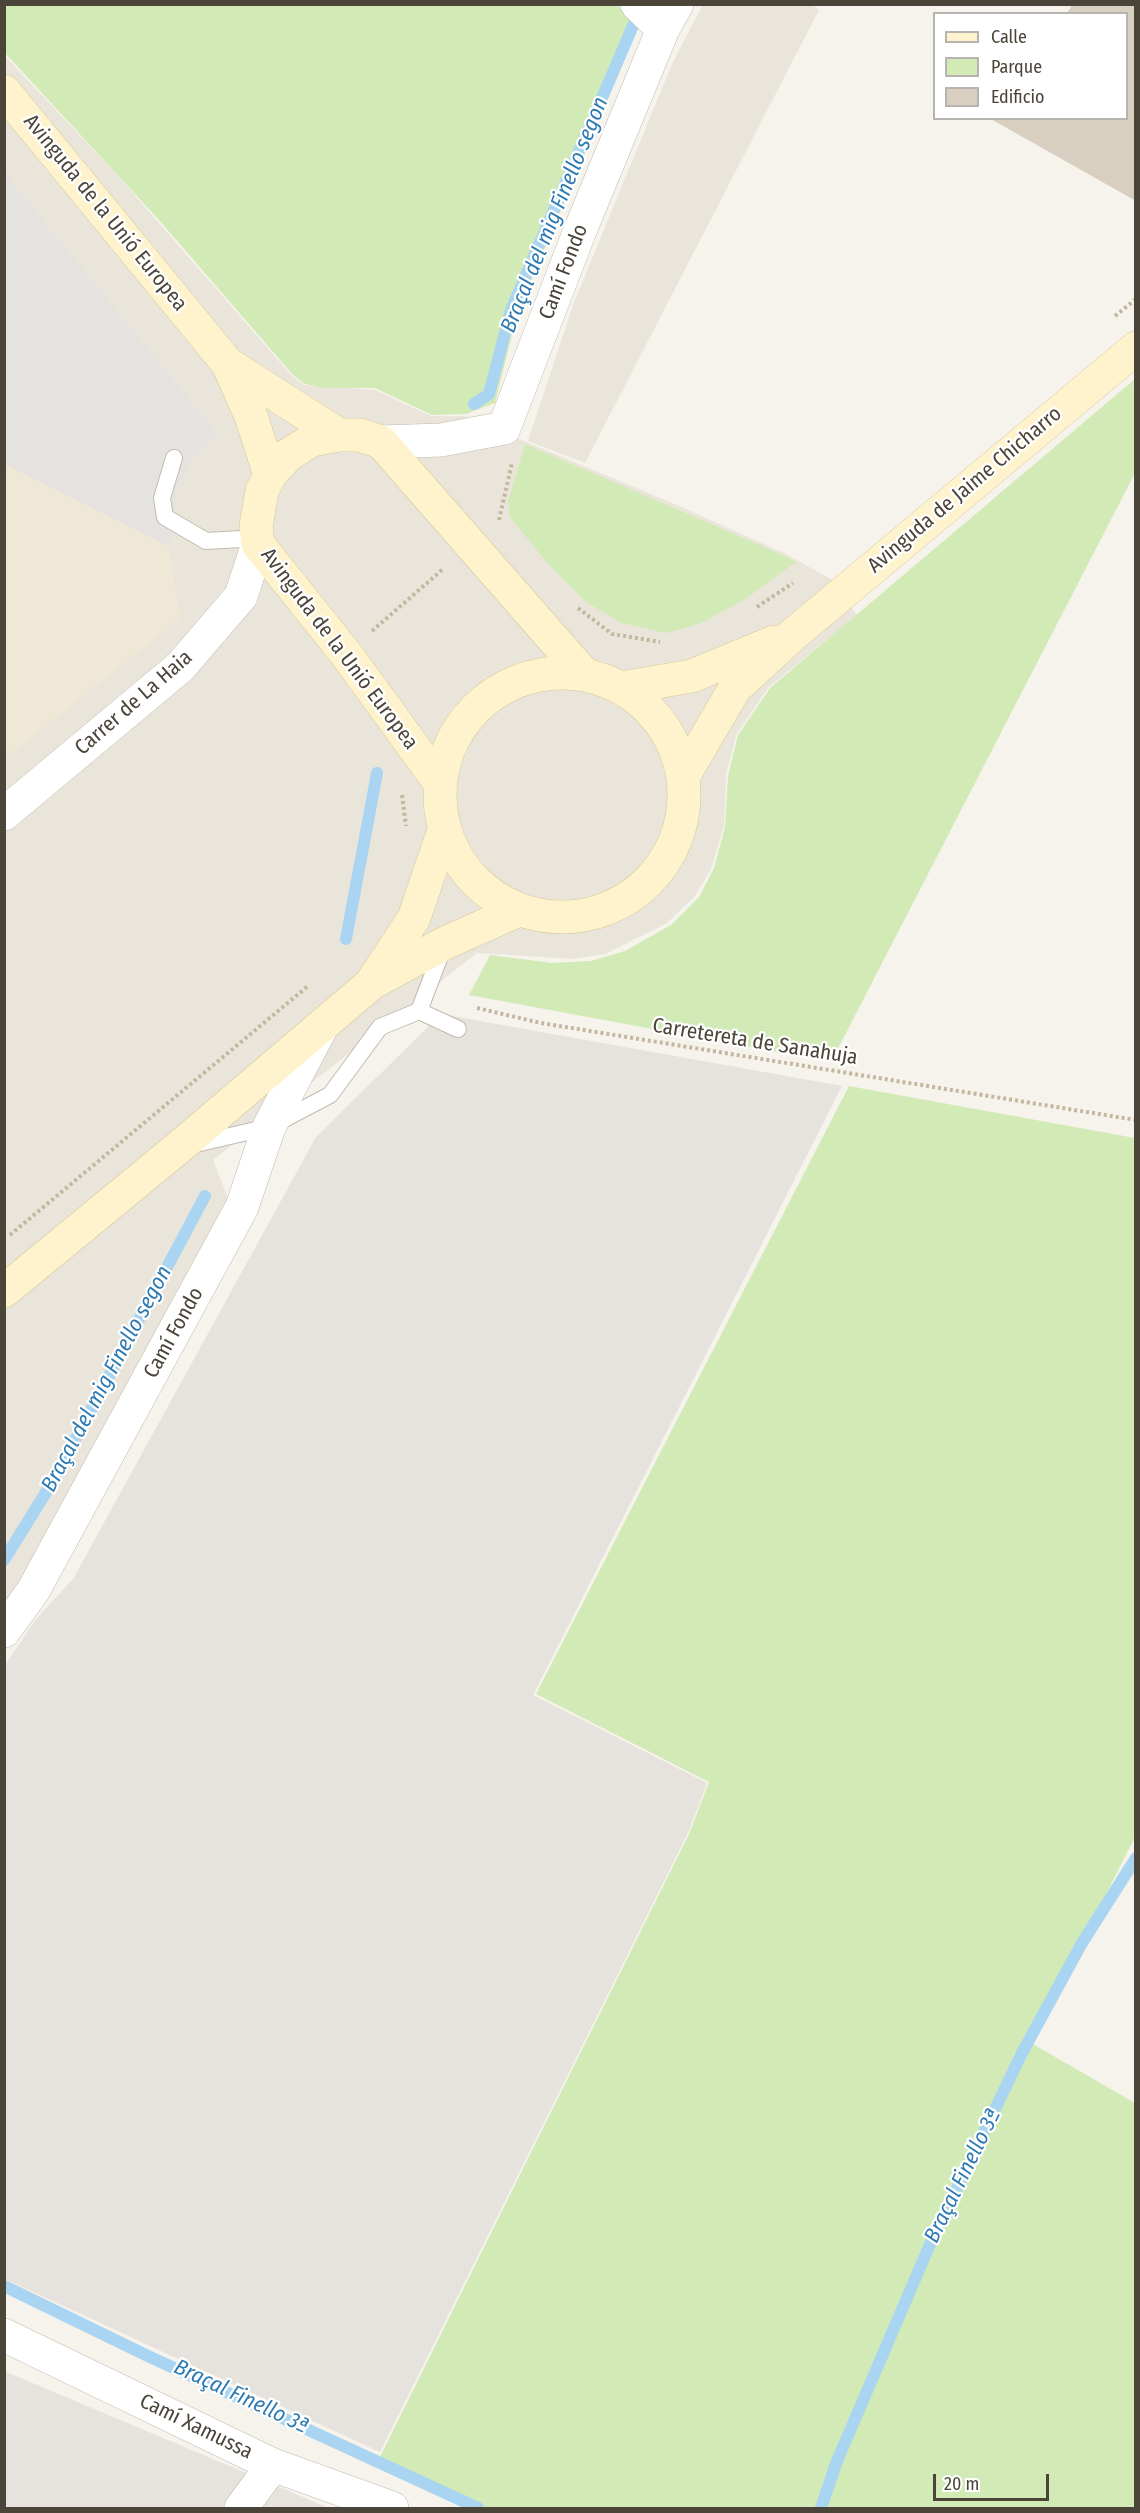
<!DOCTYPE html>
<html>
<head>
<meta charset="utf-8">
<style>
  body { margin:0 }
  #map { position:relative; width:1140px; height:2513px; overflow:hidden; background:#f6f3ec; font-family:"Fira Sans Condensed",sans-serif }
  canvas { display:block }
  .frame { position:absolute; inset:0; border:6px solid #4b4439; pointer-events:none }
  .legend { position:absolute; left:933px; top:12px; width:195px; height:108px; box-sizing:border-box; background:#fff; border:2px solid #b7b4b0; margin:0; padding:8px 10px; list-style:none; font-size:18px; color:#4b4439 }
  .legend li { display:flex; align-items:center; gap:12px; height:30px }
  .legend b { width:30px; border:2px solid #b7b4b0 }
  .scale { position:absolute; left:933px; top:2474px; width:116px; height:27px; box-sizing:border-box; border:3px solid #4b4439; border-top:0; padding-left:8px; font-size:18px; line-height:21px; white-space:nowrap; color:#4b4439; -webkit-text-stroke:4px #fff; paint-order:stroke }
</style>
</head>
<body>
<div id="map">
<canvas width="1140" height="2513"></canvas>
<div class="frame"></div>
<ul class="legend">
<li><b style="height:8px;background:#fff3cd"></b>Calle</li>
<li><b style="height:16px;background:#d2eab5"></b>Parque</li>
<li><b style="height:16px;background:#d8cfc1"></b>Edificio</li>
</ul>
<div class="scale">20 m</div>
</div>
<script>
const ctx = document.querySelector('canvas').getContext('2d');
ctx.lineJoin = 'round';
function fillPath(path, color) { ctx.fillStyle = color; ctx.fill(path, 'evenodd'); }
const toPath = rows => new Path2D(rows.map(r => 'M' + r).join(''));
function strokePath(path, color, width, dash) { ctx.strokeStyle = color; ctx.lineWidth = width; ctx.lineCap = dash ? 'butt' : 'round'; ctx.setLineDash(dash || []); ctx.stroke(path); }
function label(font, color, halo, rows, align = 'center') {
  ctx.font = font + ' "Fira Sans Condensed",sans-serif'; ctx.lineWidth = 4.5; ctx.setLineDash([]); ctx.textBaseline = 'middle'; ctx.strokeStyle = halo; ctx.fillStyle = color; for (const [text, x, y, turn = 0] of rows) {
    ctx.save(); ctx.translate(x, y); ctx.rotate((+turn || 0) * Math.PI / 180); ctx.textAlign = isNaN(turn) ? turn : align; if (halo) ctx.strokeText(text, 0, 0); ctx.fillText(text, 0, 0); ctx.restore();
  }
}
fillPath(toPath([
  [703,4,811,4,819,10,585,463,528,441,573,305,672,64],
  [5,56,118,176,292,376,304,385,375,390,431,416,464,416,677,505,786,554,831,579,857,615,769,687,737,733,726,774,724,825,711,869,695,896,667,923,605,954,572,959,477,953,213,1160,231,1206,5,1613]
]), '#eae5da');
fillPath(toPath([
  [441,1014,842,1086,533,1695,707,1783,688,1833,380,2452,5,2279,5,1665,36,1619,73,1579,316,1137],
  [4,2371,208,2457,329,2508,5,2508]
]), '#e6e2dd');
fillPath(toPath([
  [5,464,169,546,180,619,5,759]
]), '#efe8d6');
fillPath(toPath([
  [5,4,616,4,638,26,517,315,495,403,466,414,432,415,375,388,326,388,305,384,293,375,159,220,5,53],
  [1135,379,1135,473,831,1062,469,995,490,955,552,963,591,961,625,951,671,925,699,897,714,868,725,827,728,776,738,735,770,688],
  [525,444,776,552,796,562,744,600,699,624,666,633,622,623,586,602,549,565,510,517,508,502],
  [849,1086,1135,1138,1135,1837,1031,2043,1135,2103,1135,2508,474,2508,378,2464,381,2455,689,1834,709,1782,536,1694]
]), '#d2eab5');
fillPath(toPath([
  [4,172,218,435,192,459,178,486,169,546,5,464]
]), '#e5e3e0');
strokePath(toPath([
  [474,404,489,394,511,310,635,21],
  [346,939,377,773],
  [4,1560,53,1481,205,1196],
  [4,2286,150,2357,478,2508],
  [821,2508,837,2461,931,2242,1022,2053,1082,1943,1136,1858]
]), '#a9d4f2', 12);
fillPath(toPath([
  [1073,4,1136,4,1136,201,989,118,1126,118,1126,14,1066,14]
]), '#d8cfc1');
const lane = toPath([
  [174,458,162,498,165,517,206,541,258,538],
  [419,1011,458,1029],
  [191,1145,269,1127,330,1095,380,1027,419,1011,443,948]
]);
const street = toPath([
  [637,4,663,29],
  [381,442,441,440,504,428,579,233,663,29,677,4],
  [4,814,180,667,241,596,258,544],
  [4,1631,33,1591,242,1207,269,1127,322,1026],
  [4,2335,273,2465,392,2508],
  [241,2508,273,2465]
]);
const secondary = toPath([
  [4,91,228,364,251,416,270,475],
  [228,364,339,435],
  '440 795a122 122 0 1 1 244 0a122 122 0 1 1-244 0Z',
  [621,688,692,676,774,642],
  [683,777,735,688,795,633,1136,348],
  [440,783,346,654,258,544,256,526,262,491,270,475,288,455,312,440,339,435,360,435,381,442,584,674],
  [374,979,414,918,444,830],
  [4,1291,178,1148,372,983,445,943,519,910]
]);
strokePath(lane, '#c2bbae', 18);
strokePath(street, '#c2bbae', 34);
strokePath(secondary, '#d6c79b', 34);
strokePath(toPath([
  [1115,316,1136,299],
  [499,520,512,463],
  [757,607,793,583],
  [578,608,612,634,660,642],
  [372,631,443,569],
  [402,795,406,826],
  [477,1008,541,1023,1136,1120],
  [10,1235,308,986]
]), '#c4b79f', 4, [3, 3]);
strokePath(lane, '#fff', 16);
strokePath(street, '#fff', 33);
strokePath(secondary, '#fff3cd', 33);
label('21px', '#4b4439', '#fff', [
  ["Avinguda de la Unió Europea",105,213,51],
  ["Camí Fondo",564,272,-69],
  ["Avinguda de Jaime Chicharro",965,490,-40],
  ["Avinguda de la Unió Europea",339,649,53],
  ["Carrer de La Haia",134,703,-41],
  ["Carretereta de Sanahuja",755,1042,9],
  ["Camí Fondo",174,1333,-61],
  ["Camí Xamussa",196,2427,26]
]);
label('italic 22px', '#2e7ab2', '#fff', [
  ["Braçal del mig Finello segon",555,215,-68],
  ["Braçal del mig Finello segon",107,1379,-62],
  ["Braçal Finello 3ª",963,2176,-64],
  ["Braçal Finello 3ª",241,2397,25]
]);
</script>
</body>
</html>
